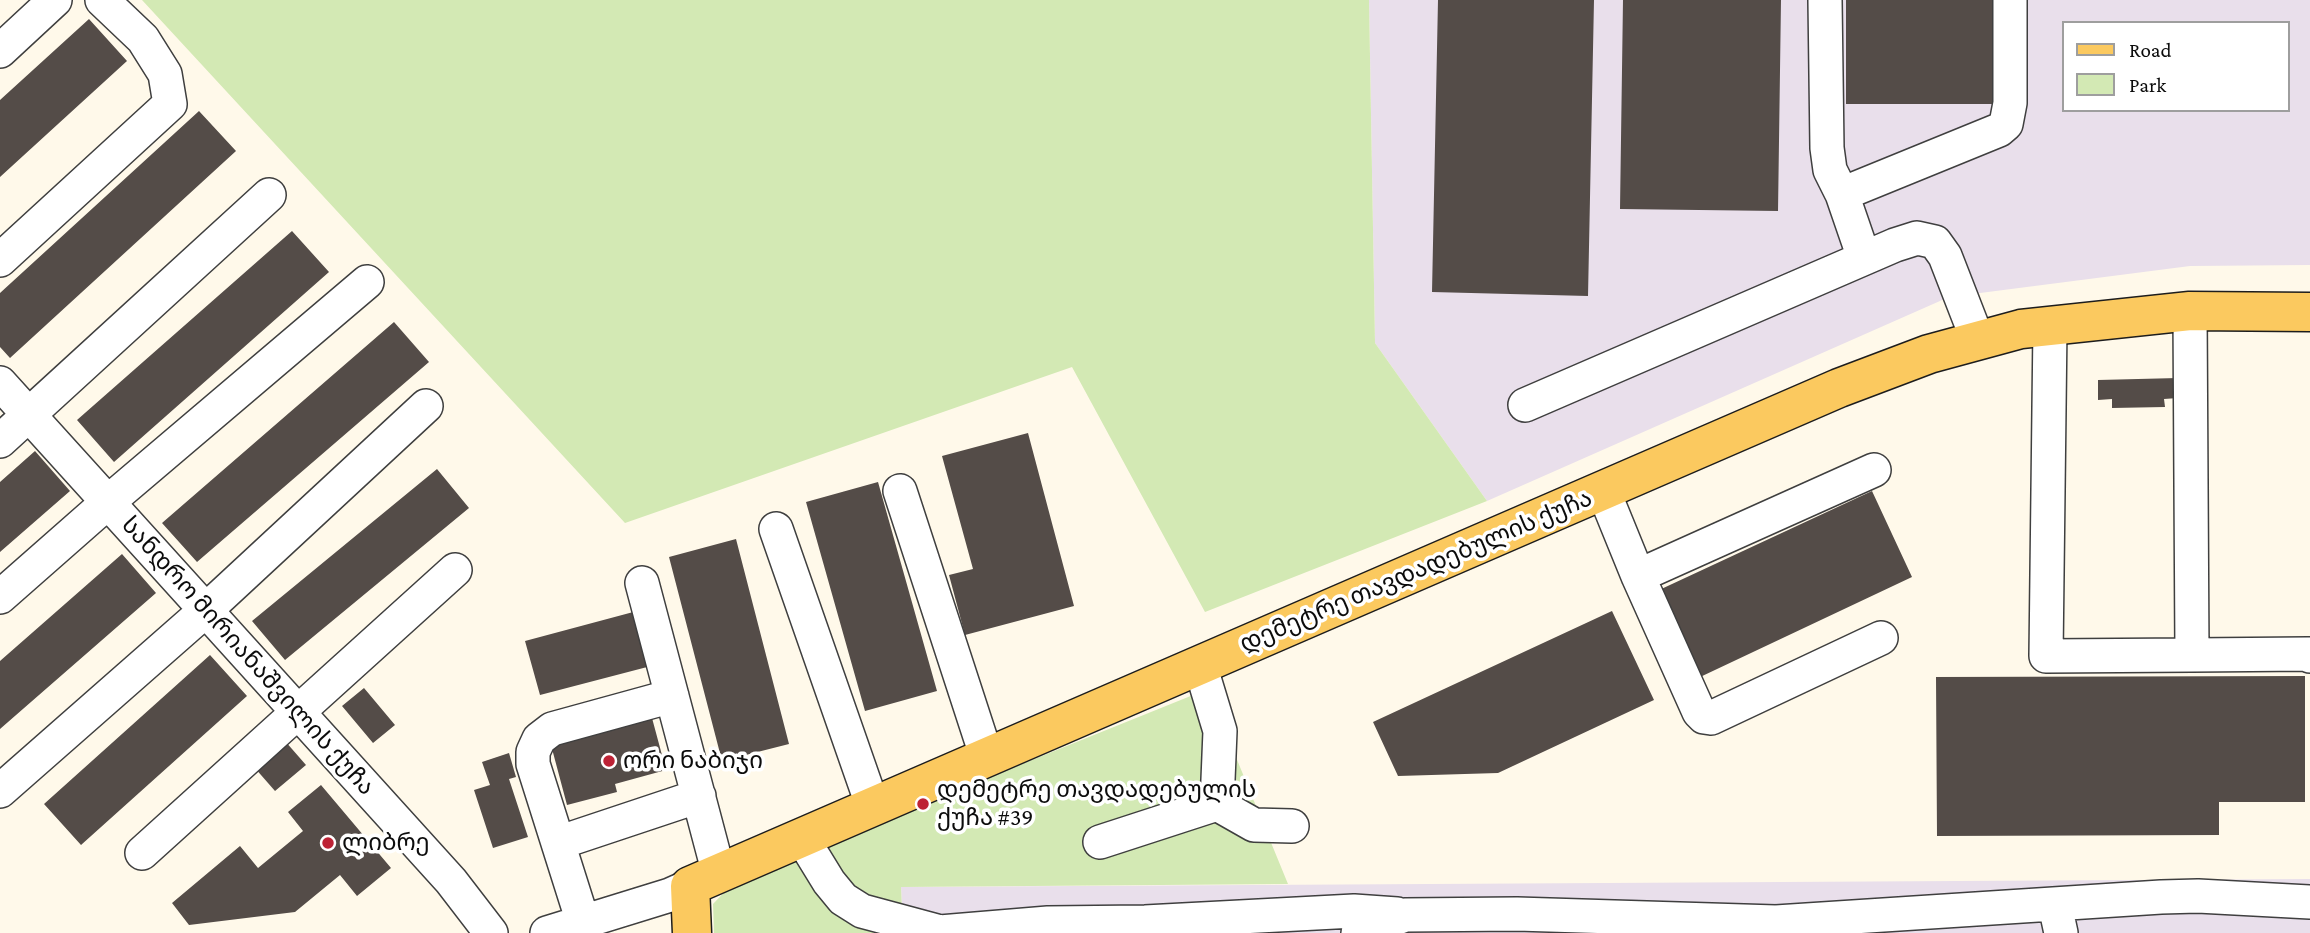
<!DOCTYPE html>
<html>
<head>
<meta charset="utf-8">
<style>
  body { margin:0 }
  #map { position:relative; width:2310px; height:933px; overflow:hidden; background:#fff9ea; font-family:"Crimson Pro",serif }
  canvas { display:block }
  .legend { position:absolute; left:2062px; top:21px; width:228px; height:91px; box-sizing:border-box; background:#fff; border:2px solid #9e9e9e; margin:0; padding:9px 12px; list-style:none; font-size:21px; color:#0c0c0c }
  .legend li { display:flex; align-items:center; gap:14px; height:35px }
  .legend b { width:35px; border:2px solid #9e9e9e }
</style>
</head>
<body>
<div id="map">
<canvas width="2310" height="933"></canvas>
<ul class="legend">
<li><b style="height:9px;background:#fbc95f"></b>Road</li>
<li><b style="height:19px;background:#d3e9b4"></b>Park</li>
</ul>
</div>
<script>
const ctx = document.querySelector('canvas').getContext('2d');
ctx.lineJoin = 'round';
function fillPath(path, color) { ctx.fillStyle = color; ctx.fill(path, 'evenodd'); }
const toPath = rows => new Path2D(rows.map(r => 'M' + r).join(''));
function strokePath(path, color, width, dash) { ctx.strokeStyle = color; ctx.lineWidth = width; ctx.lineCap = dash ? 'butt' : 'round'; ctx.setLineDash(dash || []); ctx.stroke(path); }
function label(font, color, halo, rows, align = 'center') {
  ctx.font = font + ' "Crimson Pro","Noto Sans Georgian",serif'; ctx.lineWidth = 7; ctx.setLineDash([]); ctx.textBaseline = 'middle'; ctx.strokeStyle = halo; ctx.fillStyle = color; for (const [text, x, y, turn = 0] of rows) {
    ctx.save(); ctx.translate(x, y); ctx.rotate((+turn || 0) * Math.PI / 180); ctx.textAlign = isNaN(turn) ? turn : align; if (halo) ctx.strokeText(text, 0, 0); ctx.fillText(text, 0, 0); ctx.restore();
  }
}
fillPath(toPath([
  [1369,0,2310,0,2310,265,2190,266,1949,297,1487,501,1375,343],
  [2063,23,2287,23,2287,110,2063,110],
  [2310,879,2310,933,903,933,901,887]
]), '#e9dfeb');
fillPath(toPath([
  [142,0,1369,0,1375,343,1487,501,1205,612,1072,367,625,523],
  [1208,689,1288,884,901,887,903,933,714,933,713,904,737,879]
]), '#d3e9b4');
fillPath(toPath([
  [1438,0,1594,0,1588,296,1432,292],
  [1623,0,1781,0,1778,211,1620,209],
  [1846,0,1997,0,1997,104,1846,104],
  [89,19,127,61,0,177,0,100],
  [199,111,236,151,10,358,0,347,0,293],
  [292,231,329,272,114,462,77,420],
  [394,322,429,362,197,562,162,523],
  [2178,378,2178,398,2164,399,2165,407,2112,408,2112,399,2098,400,2098,380],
  [1028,433,1074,606,965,635,949,575,973,569,942,456],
  [35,451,70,491,0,552,0,482],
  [437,469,469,508,285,660,252,621],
  [878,482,937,691,865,711,806,502],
  [1872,491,1912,577,1698,678,1657,591],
  [736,539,789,744,722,761,669,557],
  [122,554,156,593,0,729,0,661],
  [637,611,651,666,540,695,525,641],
  [1612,611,1654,700,1498,773,1398,776,1373,722],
  [210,655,247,696,81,845,44,804],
  [2305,676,2305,802,2219,802,2219,835,1937,836,1936,677],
  [364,688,395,725,373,743,342,706],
  [652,718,666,770,615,784,617,792,567,805,551,745],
  [285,741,306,765,275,791,254,767],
  [509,753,516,777,509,779,528,837,493,848,474,790,490,785,482,762],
  [321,785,391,868,357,896,340,875,295,912,189,925,172,903,240,846,258,868,303,831,288,812]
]), '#544c48');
const minor = toPath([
  [1825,0,1827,148,1830,170,1842,194,1864,258],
  [0,51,55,0],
  [1842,194,1999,130,2006,124,2010,103,2010,0],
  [0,260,170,104,165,74,143,39,102,0],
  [2050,326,2046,656,2192,655,2190,311],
  [0,383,451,881,491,933],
  [1525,405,1895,245,1917,238,1935,242,1945,256,1978,341],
  [0,441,269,195],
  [1603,490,1638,576,1699,712,1704,717,1711,718,1881,638],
  [900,491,987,758],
  [776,529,873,807],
  [1638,576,1874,470],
  [642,583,719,874],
  [0,597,108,502,367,282],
  [2192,655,2308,654,2310,656],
  [0,791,206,610,426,406],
  [1217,804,1254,825,1292,826],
  [802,838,829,882,843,899,862,911,940,932,1048,923,1145,922,1354,911,1397,914],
  [1100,842,1217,804,1220,731,1200,665],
  [558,843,699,796],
  [142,853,455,570],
  [2055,905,2061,933],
  [583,922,533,764,533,752,539,739,552,729,672,696],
  [547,933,670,895,690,886],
  [1358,933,1405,915,1517,914,1776,922,2161,897,2198,896,2310,902]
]);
const major = toPath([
  [692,933,690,886,1839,388,1929,354,2021,329,2190,311,2310,312]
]);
strokePath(minor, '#3f3f3f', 36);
strokePath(major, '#1d1d1d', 41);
strokePath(minor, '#fff', 33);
strokePath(major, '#fbc95f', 38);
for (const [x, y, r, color] of [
  [609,761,7,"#bd2235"],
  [923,804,7,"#bd2235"],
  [328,843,7,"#bd2235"]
]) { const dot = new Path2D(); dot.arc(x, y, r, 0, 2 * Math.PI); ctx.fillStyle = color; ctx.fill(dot); strokePath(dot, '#fff', 2.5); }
label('24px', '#0c0c0c', '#fff', [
  ["დემეტრე თავდადებულის ქუჩა",1416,571,-23],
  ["სანდრო მირიანაშვილის ქუჩა",248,656,48]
]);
label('24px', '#0c0c0c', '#fff', [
  ["ორი ნაბიჯი",623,761],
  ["დემეტრე თავდადებულის",937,790],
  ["ქუჩა #39",937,818],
  ["ლიბრე",342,843]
], 'left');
</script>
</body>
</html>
